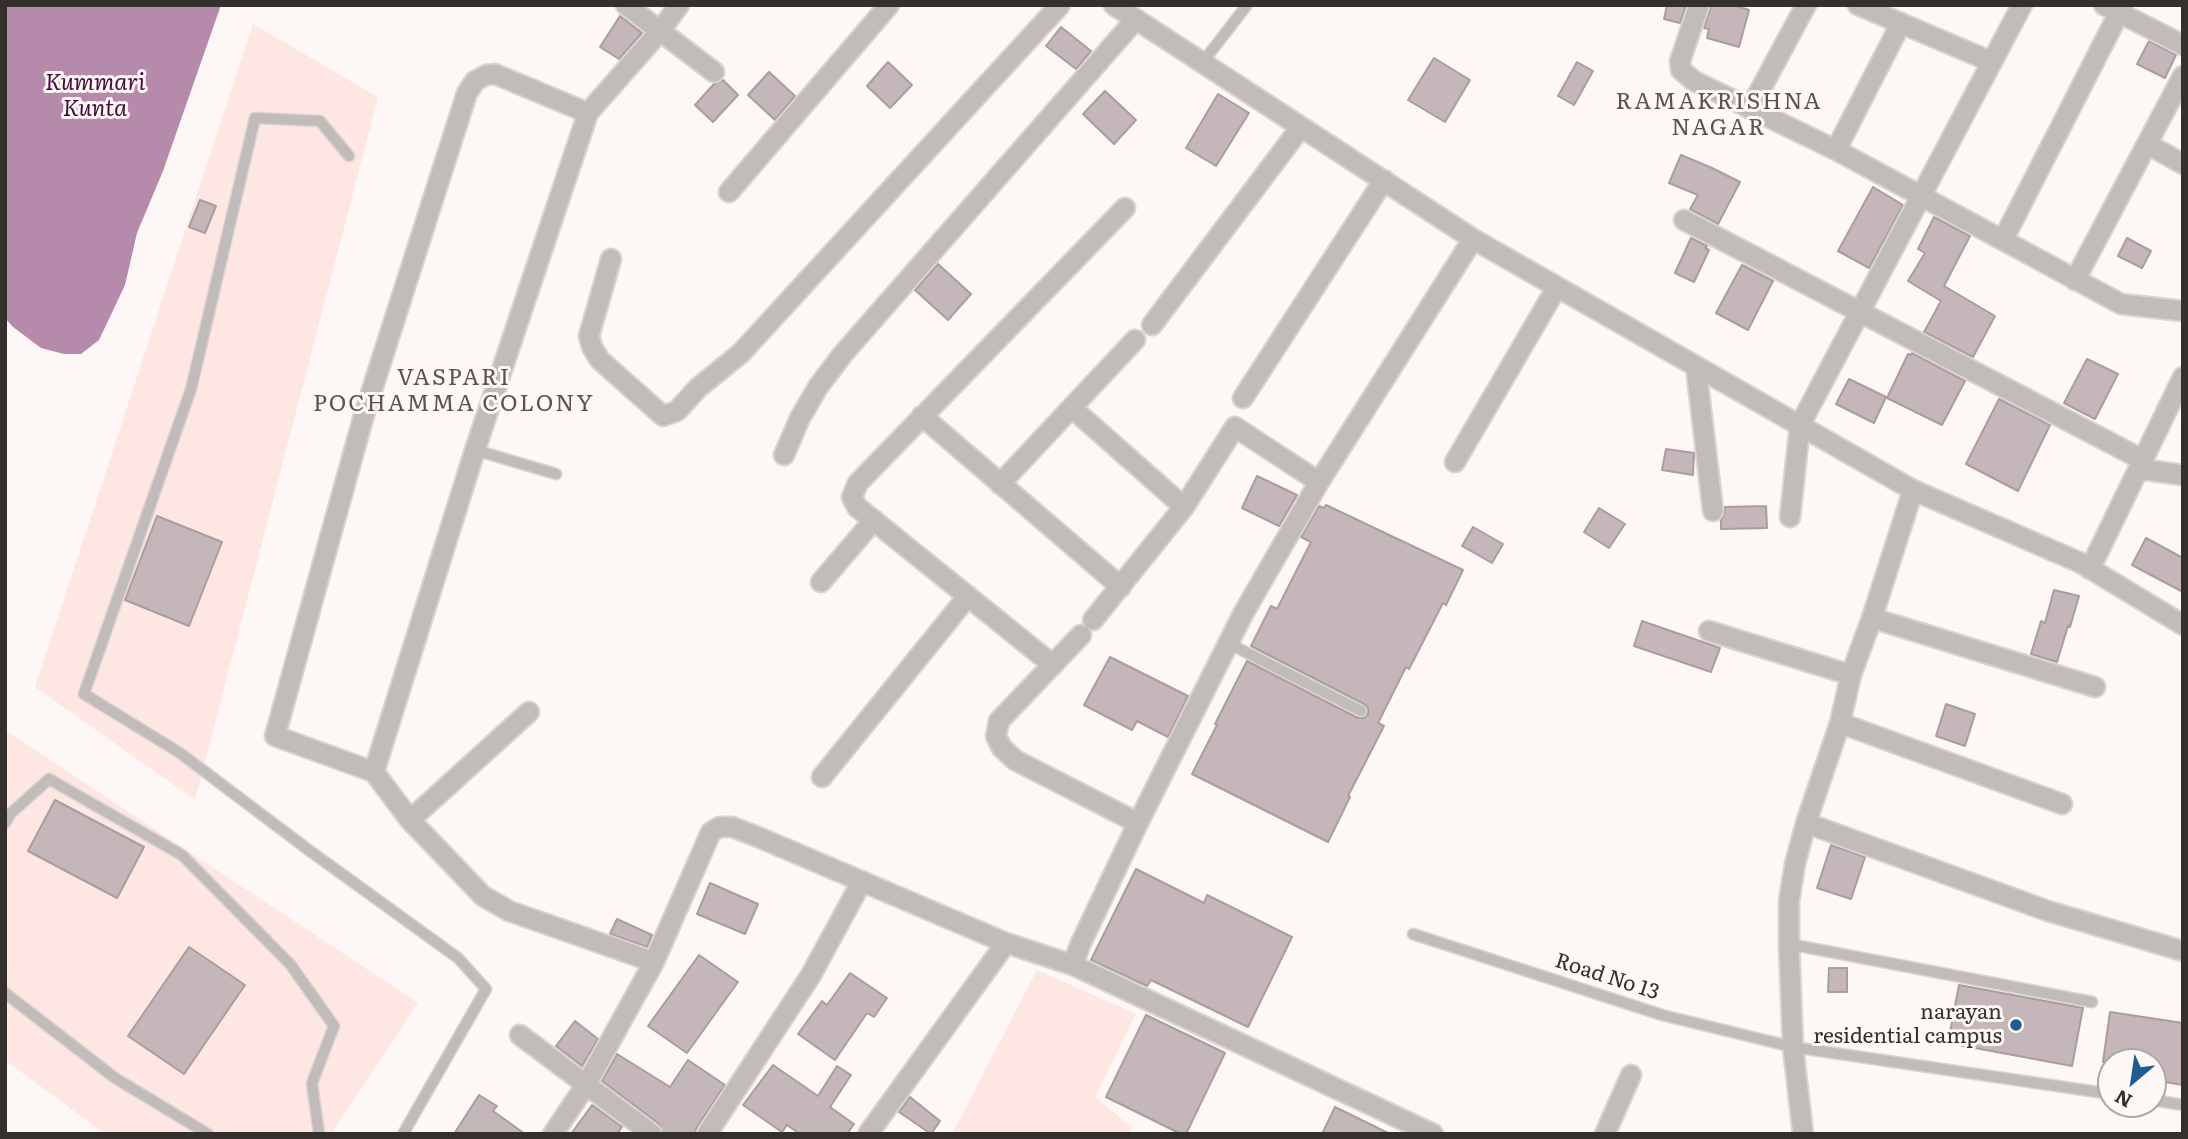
<!DOCTYPE html>
<html>
<head>
<meta charset="utf-8">
<style>
  body { margin:0 }
  #map { position:relative; width:2188px; height:1139px; overflow:hidden; background:#fdf7f6; font-family:Literata,serif }
  canvas { display:block }
  .frame { position:absolute; inset:0; border:7px solid #35302e; pointer-events:none }
  .north { position:absolute; left:2097px; top:1048px; width:70px; height:70px; box-sizing:border-box; background:#fdf7f6; border:2px solid #ada7a6; border-radius:50%; rotate:209deg; font-size:19px; font-weight:700; line-height:28px; text-align:center; color:#35302e }
  .north::after { content:''; display:block; margin:auto; width:24px; height:32px; background:#215b92; clip-path:polygon(50% 0,100% 100%,50% 72%,0 100%) }
</style>
</head>
<body>
<div id="map">
<canvas width="2188" height="1139"></canvas>
<div class="frame"></div>
<div class="north">N</div>
</div>
<script>
const ctx = document.querySelector('canvas').getContext('2d');
ctx.lineJoin = 'round';
function fillPath(path, color) { ctx.fillStyle = color; ctx.fill(path, 'evenodd'); }
const toPath = rows => new Path2D(rows.map(r => 'M' + r).join(''));
function strokePath(path, color, width, dash) { ctx.strokeStyle = color; ctx.lineWidth = width; ctx.lineCap = dash ? 'butt' : 'round'; ctx.setLineDash(dash || []); ctx.stroke(path); }
function label(font, color, halo, rows, align = 'center') {
  ctx.font = font + ' Literata,serif'; ctx.lineWidth = 6; ctx.setLineDash([]); ctx.textBaseline = 'middle'; ctx.strokeStyle = halo; ctx.fillStyle = color; for (const [text, x, y, turn = 0] of rows) {
    ctx.save(); ctx.translate(x, y); ctx.rotate((+turn || 0) * Math.PI / 180); ctx.textAlign = isNaN(turn) ? turn : align; if (halo) ctx.strokeText(text, 0, 0); ctx.fillText(text, 0, 0); ctx.restore();
  }
}
fillPath(toPath([
  [253,24,378,97,195,800,35,687],
  [5,730,418,1003,331,1134,105,1134,5,1060],
  [1037,970,1136,1014,1095,1097,1132,1127,1130,1134,952,1134]
]), '#fee7e2');
fillPath(toPath([
  [5,5,221,5,163,171,137,233,125,285,99,340,81,354,64,354,41,348,13,327,5,318]
]), '#b68aab');
const building = toPath([
  [1667,5,1686,5,1680,23,1664,19,1667,5],
  [1711,5,1733,5,1749,10,1739,47,1707,38,1709,29,1704,28,1711,5],
  [620,16,642,33,619,59,600,47,620,16],
  [1061,27,1091,51,1076,69,1046,46,1061,27],
  [2149,41,2176,55,2165,78,2137,64,2149,41],
  [1434,58,1470,80,1445,122,1408,100,1434,58],
  [888,62,912,85,890,108,867,86,888,62],
  [1577,62,1593,71,1574,105,1558,96,1577,62],
  [769,72,795,96,775,120,748,95,769,72],
  [723,80,738,95,713,122,695,105,714,84,723,80],
  [1105,91,1136,120,1114,144,1083,114,1105,91],
  [1218,94,1249,113,1216,166,1186,148,1218,94],
  [1681,155,1712,168,1740,182,1718,224,1690,209,1698,195,1669,183,1681,155],
  [1873,187,1903,205,1869,268,1838,251,1873,187],
  [200,200,216,206,205,233,189,227,200,200],
  [1934,217,1970,236,1944,286,1995,316,1973,357,1924,332,1941,301,1908,281,1925,253,1918,249,1934,217],
  [1691,238,1707,246,1705,248,1709,250,1694,282,1675,273,1691,238],
  [2127,238,2151,251,2142,268,2118,256,2127,238],
  [938,264,971,294,948,320,915,290,938,264],
  [1742,265,1773,281,1748,330,1716,313,1742,265],
  [1912,353,1965,381,1942,425,1887,398,1908,354,1911,355,1912,353],
  [2087,359,2118,374,2095,419,2064,403,2087,359],
  [1849,379,1886,397,1874,423,1836,404,1849,379],
  [1999,399,2050,425,2018,491,1966,464,1999,399],
  [1666,449,1694,453,1693,475,1662,470,1666,449],
  [1257,476,1297,495,1279,526,1242,508,1257,476],
  [1326,505,1463,570,1446,605,1443,603,1409,669,1406,667,1378,723,1384,726,1348,796,1350,797,1328,842,1192,774,1217,725,1215,724,1247,661,1358,718,1364,718,1368,714,1368,708,1364,704,1251,646,1271,606,1277,609,1311,542,1301,537,1319,506,1324,508,1326,505],
  [1766,506,1767,528,1721,529,1721,520,1724,515,1725,507,1766,506],
  [1599,508,1625,524,1609,548,1584,532,1599,508],
  [157,516,222,542,189,626,125,600,157,516],
  [1473,527,1503,544,1492,563,1462,546,1473,527],
  [2146,538,2183,558,2183,592,2132,565,2146,538],
  [2054,590,2079,596,2070,627,2068,626,2057,662,2031,654,2041,621,2045,623,2054,590],
  [1642,621,1720,648,1711,672,1634,646,1642,621],
  [1110,657,1188,696,1168,737,1137,721,1132,730,1084,705,1110,657],
  [1946,704,1975,714,1965,746,1936,736,1946,704],
  [55,800,144,847,117,898,28,851,55,800],
  [1831,845,1865,857,1851,899,1817,888,1831,845],
  [1136,869,1204,903,1207,895,1292,937,1248,1027,1151,980,1147,986,1091,960,1136,869],
  [710,883,758,904,745,934,697,914,710,883],
  [617,919,652,935,647,947,610,934,617,919],
  [189,947,245,985,184,1074,128,1036,189,947],
  [699,955,738,982,687,1053,648,1026,699,955],
  [1829,968,1847,968,1847,992,1828,992,1829,968],
  [850,973,887,998,874,1017,867,1013,835,1060,798,1034,822,1001,827,1005,850,973],
  [1959,985,2083,1008,2072,1066,1948,1043,1959,985],
  [2110,1012,2183,1023,2183,1085,2153,1080,2153,1062,2103,1062,2110,1012],
  [1146,1015,1225,1053,1186,1134,1181,1134,1106,1097,1146,1015],
  [575,1021,598,1039,582,1066,556,1046,575,1021],
  [617,1054,670,1087,688,1060,725,1085,697,1127,695,1134,664,1134,659,1124,602,1081,617,1054],
  [773,1065,818,1096,837,1066,851,1075,830,1107,854,1124,847,1134,800,1134,787,1125,782,1132,743,1105,773,1065],
  [479,1095,497,1106,493,1111,525,1134,454,1134,479,1095],
  [910,1097,940,1121,931,1134,899,1112,910,1097],
  [592,1105,622,1127,617,1134,571,1134,592,1105],
  [1335,1107,1390,1134,1322,1134,1335,1107]
]);
fillPath(building, '#c5b6b9');
strokePath(building, '#aa9d9f', 2);
const service = toPath([
  [1203,62,1247,5],
  [349,156,320,121,255,118,191,389,84,694,180,753,310,851,458,958,486,989,403,1134],
  [475,450,556,474],
  [1228,643,1361,711],
  [5,823,10,814,49,779,182,855,290,964,334,1026,312,1083,319,1134],
  [1413,934,1662,1015,1793,1047,2111,1094],
  [1789,944,2092,1002],
  [5,993,115,1078,208,1134],
  [2153,1100,2183,1105]
]);
const minor = toPath([
  [626,5,714,72],
  [1114,5,1473,239,1913,490,2081,563,2183,625],
  [1699,5,1680,61,1681,70,1694,81,1836,150,2121,304,2183,311],
  [1858,5,1992,62],
  [2104,5,2183,45],
  [1750,109,1806,5],
  [2147,144,2183,164],
  [1836,150,1901,23],
  [729,192,889,5],
  [1684,220,2143,460],
  [2003,240,2123,5],
  [611,259,589,336,592,347,600,360,663,416,677,411,698,388,741,353,1060,5],
  [2075,280,2183,76],
  [1152,325,1301,127],
  [1696,367,1713,511],
  [1243,398,1384,180],
  [1072,408,1184,507],
  [922,416,1121,587],
  [784,455,800,418,818,387,843,354,1136,19],
  [1455,462,1557,287],
  [2139,469,2183,475],
  [1000,484,1135,340],
  [1790,517,1800,425,2022,5],
  [2090,569,2183,377],
  [821,582,874,520],
  [1872,618,2095,687],
  [1093,620,1184,507,1235,427,1319,482],
  [1709,631,1851,675],
  [1081,635,999,721,996,736,1002,748,1015,760,1138,823],
  [1053,665,857,507,852,497,858,483,1125,208],
  [1840,723,2062,804],
  [374,772,275,736,364,415,467,93,475,81,486,75,495,74,588,113],
  [822,777,968,596],
  [410,820,529,712],
  [1806,823,2048,911,2183,951],
  [654,962,509,911,483,896,410,820,374,772,475,450,588,113,661,30,679,5],
  [1073,965,1080,945,1138,823,1243,614,1319,482,1473,239],
  [520,1035,652,1134],
  [553,1134,586,1085,654,962,711,832,720,827,732,827,758,837,1006,943,1073,965,1433,1134],
  [707,1134,811,975,862,881],
  [868,1134,1006,943],
  [1605,1134,1631,1075],
  [1803,1134,1793,1047,1789,944,1789,901,1795,864,1806,823,1840,723,1851,675,1872,618,1913,490]
]);
strokePath(service, '#d9d3d2', 13);
strokePath(minor, '#d9d3d2', 23);
strokePath(service, '#c1bcb9', 10);
strokePath(minor, '#c1bcb9', 19);
for (const [x, y, r, color] of [
  [2016,1025,7,"#215b92"]
]) { const dot = new Path2D(); dot.arc(x, y, r, 0, 2 * Math.PI); ctx.fillStyle = color; ctx.fill(dot); strokePath(dot, '#fdf7f6', 2.5); }
label('21px', '#35302e', '#fdf7f6', [
  ["Road No 13",1607,977,18]
]);
label('21px', '#35302e', '#fdf7f6', [
  ["narayan",2002,1013],
  ["residential campus",2002,1037]
], 'right');
label('italic 23px', '#450f3c', '#fdf7f6', [
  ["Kummari",95,83],
  ["Kunta",95,109]
]);
ctx.letterSpacing = '2px';
label('23px', '#5e5250', '#fdf7f6', [
  ["RAMAKRISHNA",1719,102],
  ["NAGAR",1719,128],
  ["VASPARI",454,378],
  ["POCHAMMA COLONY",454,404]
]);
ctx.letterSpacing = '0px';
</script>
</body>
</html>
